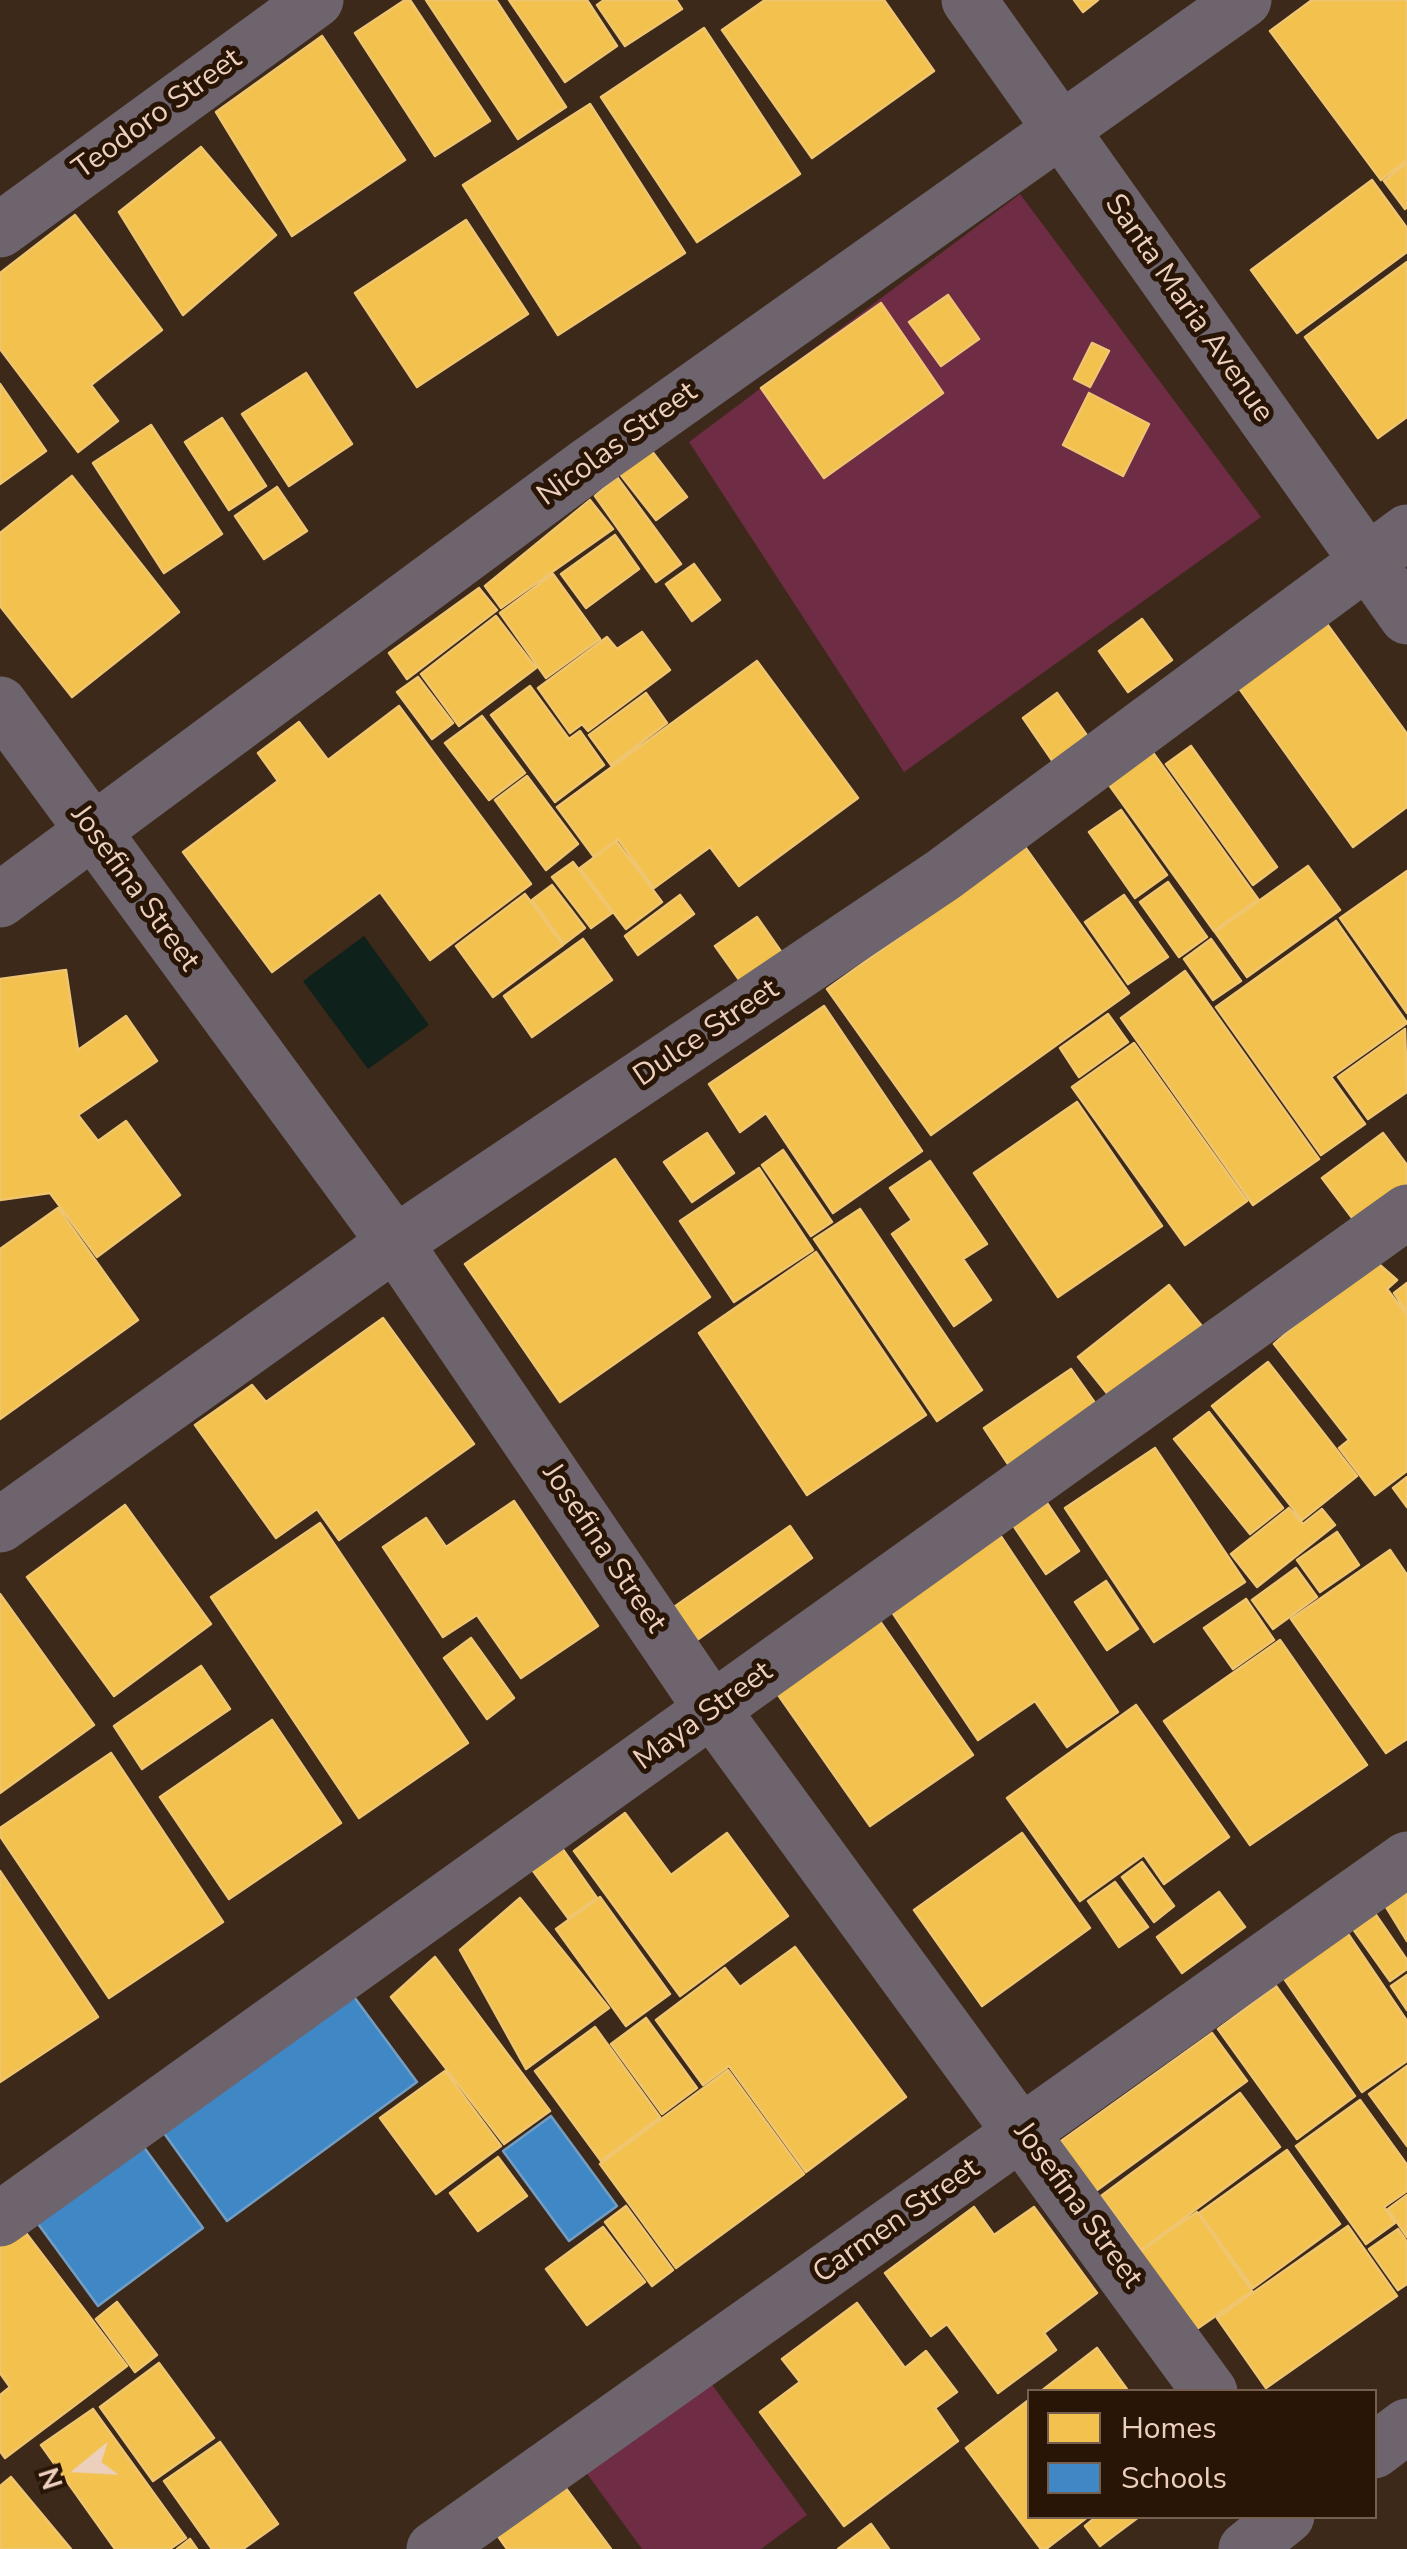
<!DOCTYPE html>
<html>
<head>
<meta charset="utf-8">
<style>
  body { margin:0 }
  #map { position:relative; width:1407px; height:2549px; overflow:hidden; background:#3c2919; font-family:"Nunito Sans",sans-serif }
  canvas { display:block }
  .legend { position:absolute; left:1027px; top:2389px; width:350px; height:130px; box-sizing:border-box; background:#281505; border:2px solid #765f4e; margin:0; padding:12px 18px; list-style:none; font-size:30px; color:#eccfbc }
  .legend li { display:flex; align-items:center; gap:20px; height:50px }
  .legend b { width:50px; border:2px solid #765f4e }
  .north { position:absolute; left:30px; top:2419px; width:100px; height:100px; -webkit-text-stroke:8px #281505; paint-order:stroke; rotate:252deg; font-size:28px; font-weight:700; line-height:40px; text-align:center; color:#eccfbc }
  .north::after { content:''; display:block; margin:auto; width:35px; height:45px; background:#eccfbc; clip-path:polygon(50% 0,100% 100%,50% 72%,0 100%) }
</style>
</head>
<body>
<div id="map">
<canvas width="1407" height="2549"></canvas>
<ul class="legend">
<li><b style="height:28px;background:#f2c14e"></b>Homes</li>
<li><b style="height:28px;background:#3f88c5"></b>Schools</li>
</ul>
<div class="north">N</div>
</div>
<script>
const ctx = document.querySelector('canvas').getContext('2d');
ctx.lineJoin = 'round';
function fillPath(path, color) { ctx.fillStyle = color; ctx.fill(path, 'evenodd'); }
const toPath = rows => new Path2D(rows.map(r => 'M' + r).join(''));
function strokePath(path, color, width, dash) { ctx.strokeStyle = color; ctx.lineWidth = width; ctx.lineCap = dash ? 'butt' : 'round'; ctx.setLineDash(dash || []); ctx.stroke(path); }
function label(font, color, halo, rows, align = 'center') {
  ctx.font = font + ' "Nunito Sans",sans-serif'; ctx.lineWidth = 10; ctx.setLineDash([]); ctx.textBaseline = 'middle'; ctx.strokeStyle = halo; ctx.fillStyle = color; for (const [text, x, y, turn = 0] of rows) {
    ctx.save(); ctx.translate(x, y); ctx.rotate((+turn || 0) * Math.PI / 180); ctx.textAlign = isNaN(turn) ? turn : align; if (halo) ctx.strokeText(text, 0, 0); ctx.fillText(text, 0, 0); ctx.restore();
  }
}
fillPath(toPath([
  [1020,194,1261,517,904,772,689,442],
  [702,2371,807,2515,761,2549,642,2549,579,2463]
]), '#6f2c45');
fillPath(toPath([
  [364,936,429,1025,368,1069,303,981]
]), '#0e211b');
const homes = toPath([
  [405,0,410,0,490,121,435,156,355,33,405,0],
  [426,0,496,0,566,107,518,139,426,0],
  [509,0,587,0,617,46,565,82,509,0],
  [604,0,676,0,682,9,625,46,597,5,604,0],
  [765,0,884,0,934,71,812,158,722,30,765,0],
  [1074,0,1098,0,1083,12,1074,0],
  [1312,0,1407,0,1407,160,1381,180,1270,31,1312,0],
  [704,28,800,174,697,242,601,97,704,28],
  [322,36,405,160,292,236,216,112,322,36],
  [590,104,685,253,558,335,463,185,590,104],
  [201,147,276,235,183,315,119,212,201,147],
  [1407,163,1407,207,1405,209,1384,181,1407,163],
  [1372,180,1407,228,1407,252,1297,333,1251,270,1372,180],
  [75,215,162,330,91,385,118,421,78,452,0,349,0,273,75,215],
  [466,220,528,314,417,387,355,293,466,220],
  [1407,262,1407,417,1378,438,1305,337,1407,262],
  [948,295,979,339,941,366,909,322,948,295],
  [881,303,943,393,824,478,761,388,881,303],
  [1092,343,1109,351,1090,387,1074,379,1092,343],
  [306,373,352,444,289,486,242,414,306,373],
  [0,384,46,451,0,484,0,384],
  [1089,393,1149,424,1123,476,1063,445,1089,393],
  [222,418,266,486,229,510,185,442,222,418],
  [151,425,222,534,164,573,93,463,151,425],
  [651,450,687,497,656,520,620,474,651,450],
  [72,476,179,612,72,697,0,606,0,533,72,476],
  [617,477,681,564,656,582,595,496,617,477],
  [277,487,307,531,264,559,235,516,277,487],
  [590,500,613,529,501,608,485,586,590,500],
  [615,535,639,569,586,608,561,574,615,535],
  [694,564,720,600,692,621,666,584,694,564],
  [553,574,600,639,546,678,500,613,553,574],
  [479,588,497,610,407,679,389,653,479,588],
  [1319,613,1407,734,1407,807,1353,847,1231,677,1319,613],
  [496,616,536,668,459,726,421,674,496,616],
  [1142,619,1172,660,1128,692,1099,651,1142,619],
  [642,632,670,670,588,731,582,724,570,733,538,688,607,637,617,649,642,632],
  [757,661,858,798,739,886,710,847,654,888,618,839,594,857,557,807,757,661],
  [418,677,453,723,432,739,397,692,418,677],
  [530,686,569,739,580,731,604,765,555,802,491,715,530,686],
  [646,693,667,723,611,765,589,735,646,693],
  [1057,693,1093,744,1058,769,1023,718,1057,693],
  [399,706,531,884,430,960,380,892,272,972,183,852,278,781,258,753,299,722,328,760,399,706],
  [482,716,525,773,489,800,445,743,482,716],
  [1141,736,1258,899,1214,931,1097,768,1141,736],
  [1191,746,1277,867,1253,885,1166,764,1191,746],
  [527,776,578,844,546,870,495,800,527,776],
  [1121,810,1167,875,1135,898,1089,832,1121,810],
  [616,841,662,902,626,929,580,868,616,841],
  [1025,847,1129,993,931,1135,827,989,1025,847],
  [573,862,612,913,591,928,552,877,573,862],
  [1308,866,1340,910,1247,977,1215,932,1308,866],
  [1407,871,1407,1013,1340,918,1407,871],
  [1168,882,1207,937,1179,957,1140,902,1168,882],
  [552,885,585,928,564,944,532,900,552,885],
  [525,894,563,945,493,997,456,946,525,894],
  [680,895,694,914,638,955,625,936,680,895],
  [1124,895,1168,957,1128,984,1085,922,1124,895],
  [757,917,782,953,740,981,715,946,757,917],
  [1336,921,1407,1023,1331,1077,1365,1124,1321,1155,1216,1007,1336,921],
  [583,939,612,980,532,1037,504,996,583,939],
  [1211,939,1241,981,1213,1000,1184,959,1211,939],
  [66,970,78,1050,126,1016,157,1061,78,1115,98,1141,126,1121,180,1195,97,1257,50,1193,0,1200,0,979,66,970],
  [1185,971,1319,1159,1253,1205,1121,1018,1185,971],
  [824,1006,922,1151,833,1213,766,1113,740,1132,709,1084,824,1006],
  [1108,1014,1128,1042,1079,1077,1060,1048,1108,1014],
  [1405,1029,1407,1092,1368,1119,1338,1077,1405,1029],
  [1134,1043,1247,1201,1185,1245,1072,1087,1134,1043],
  [1077,1102,1162,1226,1058,1297,974,1173,1077,1102],
  [707,1133,734,1173,692,1202,664,1162,707,1133],
  [1383,1133,1407,1165,1407,1191,1359,1227,1322,1178,1383,1133],
  [783,1150,832,1222,811,1236,762,1165,783,1150],
  [615,1159,710,1297,560,1402,465,1264,615,1159],
  [930,1161,987,1244,963,1259,991,1300,954,1326,892,1234,912,1220,890,1188,930,1161],
  [759,1168,813,1250,734,1302,680,1221,759,1168],
  [58,1208,138,1320,0,1419,0,1249,58,1208],
  [860,1209,982,1390,937,1421,814,1239,860,1209],
  [816,1252,926,1415,807,1495,699,1333,816,1252],
  [1372,1258,1397,1280,1387,1289,1407,1315,1407,1471,1375,1495,1339,1448,1349,1440,1274,1344,1372,1258],
  [1407,1283,1407,1312,1394,1293,1407,1283],
  [1169,1285,1205,1330,1114,1402,1078,1357,1169,1285],
  [383,1318,474,1444,339,1540,317,1509,276,1538,195,1425,252,1385,266,1402,383,1318],
  [1268,1362,1357,1476,1302,1520,1212,1406,1268,1362],
  [1071,1369,1100,1410,1012,1470,984,1428,1071,1369],
  [1209,1412,1283,1508,1250,1534,1174,1439,1209,1412],
  [1155,1448,1245,1582,1154,1642,1065,1508,1155,1448],
  [1407,1477,1407,1507,1393,1488,1407,1477],
  [514,1501,598,1626,521,1678,477,1615,443,1637,383,1547,426,1518,446,1547,514,1501],
  [1047,1503,1079,1551,1046,1574,1013,1525,1047,1503],
  [125,1505,211,1624,114,1696,27,1577,125,1505],
  [1289,1508,1303,1524,1322,1509,1335,1525,1257,1587,1231,1554,1289,1508],
  [320,1523,468,1743,359,1818,211,1597,320,1523],
  [790,1526,812,1558,697,1640,674,1607,790,1526],
  [994,1526,1118,1712,1067,1747,1035,1701,978,1740,884,1600,994,1526],
  [1337,1532,1359,1565,1320,1592,1297,1560,1337,1532],
  [1390,1550,1407,1575,1407,1739,1386,1753,1291,1619,1390,1550],
  [1296,1568,1317,1597,1273,1629,1252,1600,1296,1568],
  [1106,1581,1138,1629,1107,1650,1075,1602,1106,1581],
  [0,1594,94,1725,0,1793,0,1594],
  [1246,1599,1274,1640,1233,1669,1204,1628,1246,1599],
  [877,1617,973,1755,870,1826,774,1689,877,1617],
  [471,1638,514,1698,487,1719,444,1658,471,1638],
  [1280,1640,1367,1765,1250,1845,1164,1721,1280,1640],
  [201,1666,230,1709,142,1769,114,1726,201,1666],
  [1136,1705,1229,1837,1164,1884,1144,1855,1080,1901,1007,1798,1136,1705],
  [272,1720,341,1823,229,1899,160,1797,272,1720],
  [111,1753,223,1922,109,1998,0,1836,0,1828,111,1753],
  [625,1813,671,1875,727,1833,788,1916,680,1996,574,1851,625,1813],
  [1022,1833,1090,1928,982,2006,914,1910,1022,1833],
  [552,1834,597,1898,568,1918,522,1856,552,1834],
  [1142,1862,1174,1906,1154,1922,1122,1877,1142,1862],
  [1407,1866,1407,1941,1375,1889,1407,1866],
  [0,1871,98,2017,0,2082,0,1871],
  [1115,1882,1148,1927,1119,1947,1088,1901,1115,1882],
  [1219,1892,1245,1927,1182,1973,1157,1937,1219,1892],
  [1363,1896,1407,1960,1407,1969,1390,1981,1341,1912,1363,1896],
  [600,1897,670,1994,626,2026,556,1929,600,1897],
  [520,1898,609,2008,526,2069,460,1950,520,1898],
  [1336,1916,1407,2021,1407,2061,1362,2092,1272,1961,1336,1916],
  [795,1947,906,2097,806,2172,729,2066,703,2085,656,2020,725,1968,740,1987,795,1947],
  [435,1957,550,2111,504,2144,391,1997,435,1957],
  [1407,1975,1407,2010,1391,1986,1407,1975],
  [1276,1986,1355,2096,1297,2139,1218,2029,1276,1986],
  [646,2018,697,2088,662,2114,611,2044,646,2018],
  [595,2027,660,2117,601,2161,535,2071,595,2027],
  [1212,2033,1247,2081,1093,2193,1061,2141,1212,2033],
  [1407,2066,1407,2146,1369,2094,1407,2066],
  [728,2070,804,2174,676,2268,600,2164,728,2070],
  [445,2071,501,2146,436,2194,380,2118,445,2071],
  [1240,2093,1280,2147,1141,2250,1101,2196,1240,2093],
  [1360,2100,1407,2165,1407,2191,1384,2207,1395,2223,1366,2244,1296,2146,1360,2100],
  [1287,2150,1340,2224,1253,2288,1199,2213,1287,2150],
  [498,2157,527,2196,478,2231,450,2193,498,2157],
  [1407,2195,1407,2237,1388,2209,1407,2195],
  [626,2206,673,2270,652,2286,605,2222,626,2206],
  [974,2207,994,2235,1034,2207,1097,2293,1044,2333,1056,2350,998,2393,947,2324,931,2336,885,2273,974,2207],
  [1197,2212,1252,2291,1188,2335,1134,2256,1197,2212],
  [1348,2226,1397,2296,1266,2388,1217,2318,1348,2226],
  [603,2227,645,2282,587,2325,546,2269,603,2227],
  [23,2229,127,2366,5,2458,0,2451,0,2395,10,2387,0,2373,0,2246,23,2229],
  [1398,2229,1407,2242,1407,2284,1398,2290,1369,2249,1398,2229],
  [117,2302,157,2355,135,2372,96,2319,117,2302],
  [857,2303,905,2368,926,2351,957,2392,935,2408,958,2441,844,2526,760,2412,800,2382,782,2359,857,2303],
  [1097,2348,1129,2392,1040,2392,1097,2348],
  [159,2363,214,2438,153,2481,100,2407,159,2363],
  [1030,2399,1030,2516,1089,2516,1046,2549,1041,2549,966,2448,1030,2399],
  [93,2409,186,2538,170,2549,115,2549,41,2445,93,2409],
  [220,2442,278,2524,243,2549,212,2549,164,2481,220,2442],
  [556,2475,611,2549,507,2549,488,2522,556,2475],
  [11,2477,71,2549,0,2549,0,2486,11,2477],
  [1097,2516,1140,2516,1100,2546,1085,2526,1097,2516],
  [871,2524,889,2549,838,2549,871,2524],
  [190,2539,197,2549,177,2549,190,2539]
]);
fillPath(homes, '#f2c14e');
strokePath(homes, '#f0c56f', 2.5);
const schools = toPath([
  [349,1990,417,2082,227,2221,161,2129,349,1990],
  [551,2116,617,2206,569,2241,503,2151,551,2116],
  [138,2139,203,2228,98,2306,33,2217,138,2139]
]);
fillPath(schools, '#3f88c5');
strokePath(schools, '#739dc2', 2.5);
strokePath(toPath([
  [969,0,1407,617],
  [0,230,316,0],
  [0,704,395,1243,713,1711,1210,2392],
  [0,900,585,467,1244,0],
  [0,1525,395,1243,943,875,1407,532],
  [0,2219,1407,1212],
  [1374,2451,1407,2426],
  [434,2549,1407,1859],
  [1246,2549,1287,2516]
]), '#6d646e', 55);
label('30px', '#eccfbc', '#281505', [
  ["Teodoro Street",158,115,-36],
  ["Santa Maria Avenue",1188,309,55],
  ["Nicolas Street",618,445,-36],
  ["Josefina Street",134,889,54],
  ["Dulce Street",707,1034,-34],
  ["Josefina Street",603,1549,56],
  ["Maya Street",704,1717,-36],
  ["Josefina Street",1077,2206,54],
  ["Carmen Street",897,2222,-35]
]);
</script>
</body>
</html>
